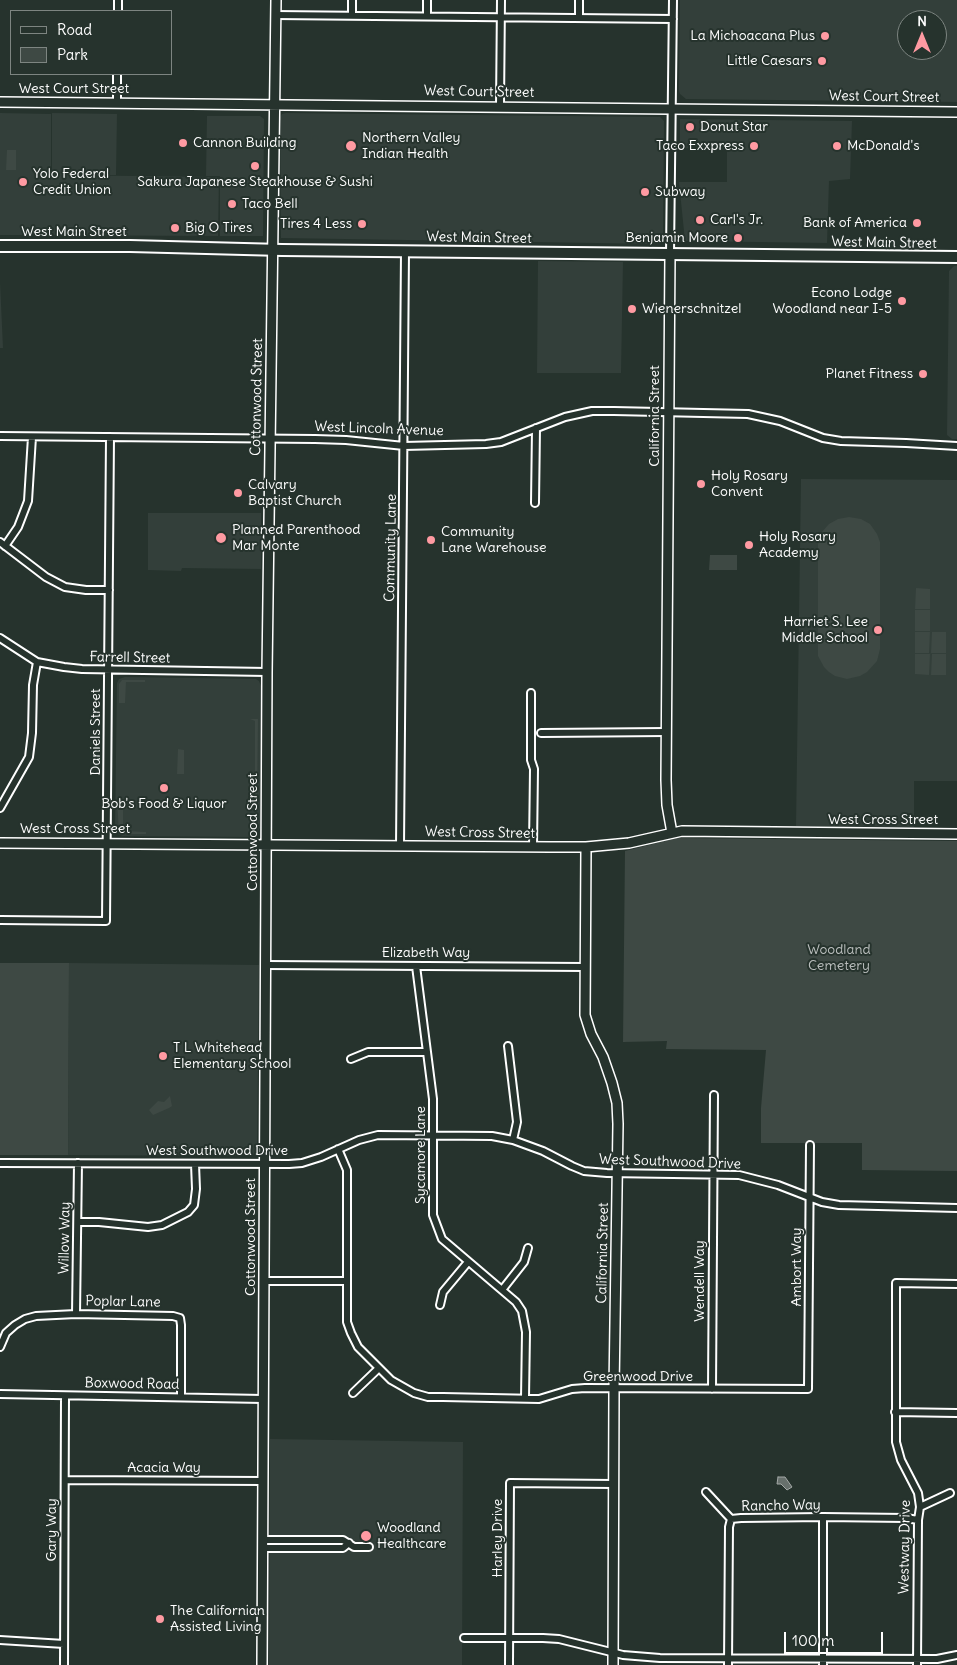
<!DOCTYPE html>
<html>
<head>
<meta charset="utf-8">
<style>
  body { margin:0 }
  #map { position:relative; width:957px; height:1665px; overflow:hidden; background:#26332d; font-family:Delius,sans-serif }
  canvas { display:block }
  .legend { position:absolute; left:10px; top:10px; width:162px; height:65px; box-sizing:border-box; background:#26332d; border:1px solid #7d8581; margin:0; padding:6px 9px; list-style:none; font-size:15px; color:#fff }
  .legend li { display:flex; align-items:center; gap:10px; height:25px }
  .legend b { width:25px; border:1px solid #7d8581 }
  .north { position:absolute; left:897px; top:10px; width:50px; height:50px; box-sizing:border-box; background:#26332d; border:1px solid #7d8581; border-radius:50%; rotate:0deg; font-size:14px; font-weight:700; line-height:20px; text-align:center; color:#fff }
  .north::after { content:''; display:block; margin:auto; width:18px; height:22px; background:#ff9aa2; clip-path:polygon(50% 0,100% 100%,50% 72%,0 100%) }
  .scale { position:absolute; left:784px; top:1632px; width:99px; height:22px; box-sizing:border-box; border:2px solid #fff; border-top:0; padding-left:6px; font-size:15px; line-height:18px; white-space:nowrap; color:#fff; -webkit-text-stroke:4px #26332d; paint-order:stroke }
</style>
</head>
<body>
<div id="map">
<canvas width="957" height="1665"></canvas>
<ul class="legend">
<li><b style="height:6px;background:#26332d"></b>Road</li>
<li><b style="height:14px;background:#3e4944"></b>Park</li>
</ul>
<div class="north">N</div>
<div class="scale">100 m</div>
</div>
<script>
const ctx = document.querySelector('canvas').getContext('2d');
ctx.lineJoin = 'round';
function fillPath(path, color) { ctx.fillStyle = color; ctx.fill(path, 'evenodd'); }
const toPath = rows => new Path2D(rows.map(r => 'M' + r).join(''));
function strokePath(path, color, width, dash) { ctx.strokeStyle = color; ctx.lineWidth = width; ctx.lineCap = dash ? 'butt' : 'round'; ctx.setLineDash(dash || []); ctx.stroke(path); }
function label(font, color, halo, rows, align = 'center') {
  ctx.font = font + ' Delius,sans-serif'; ctx.lineWidth = 4; ctx.setLineDash([]); ctx.textBaseline = 'middle'; ctx.strokeStyle = halo; ctx.fillStyle = color; for (const [text, x, y, turn = 0] of rows) {
    ctx.save(); ctx.translate(x, y); ctx.rotate((+turn || 0) * Math.PI / 180); ctx.textAlign = isNaN(turn) ? turn : align; if (halo) ctx.strokeText(text, 0, 0); ctx.fillText(text, 0, 0); ctx.restore();
  }
}
fillPath(toPath([
  [680,0,957,0,957,102,686,99,680,94,679,91],
  [907,20,937,20,937,50,907,50],
  [0,113,51,114,51,175,219,177,218,236,0,235],
  [52,113,117,114,116,175,52,175],
  [286,113,660,117,664,121,663,240,658,244,281,238,280,117,282,114],
  [207,116,260,116,264,119,263,236,220,236,220,176,206,176],
  [680,119,852,121,850,179,829,181,827,243,685,241,679,182,727,182,727,150,680,148],
  [538,261,623,262,621,373,537,373],
  [954,266,957,266,957,439,952,439,947,435,949,271],
  [0,282,3,348,0,348],
  [801,479,957,480,957,781,914,781,914,827,796,826],
  [148,513,261,513,261,569,182,568,181,571,148,570],
  [125,677,256,679,259,681,261,686,260,828,255,836,247,837,123,836,118,834,115,828,117,683,119,679],
  [69,963,259,965,257,1150,255,1154,249,1156,68,1155],
  [270,1439,463,1442,462,1665,269,1665]
]), '#333f3a');
fillPath(toPath([
  [7,150,16,150,16,170,6,170],
  [849,517,861,519,870,524,877,534,880,542,880,649,877,661,867,672,860,676,847,679,835,676,829,672,824,667,818,656,818,544,822,532,829,524,838,519],
  [710,555,737,555,737,570,709,570],
  [916,588,930,589,930,609,915,609],
  [915,610,930,610,930,631,915,631],
  [915,632,930,632,929,653,915,653],
  [932,632,946,632,946,653,931,653],
  [915,654,930,654,929,675,915,674],
  [932,654,946,654,946,675,931,675],
  [122,680,145,680,145,682,126,682,125,703,119,703,119,684],
  [250,719,258,719,257,798,250,798,250,796,255,796,255,721],
  [178,749,184,750,184,774,177,774],
  [117,801,123,801,123,831,146,832,146,834,122,834,119,832],
  [677,838,957,841,957,1171,862,1170,862,1143,761,1143,761,1108,766,1050,666,1049,667,1041,623,1042,625,851],
  [0,963,69,963,68,1155,0,1155],
  [170,1096,172,1106,169,1108,153,1115,149,1110,158,1101,164,1102]
]), '#3e4944');
const water = toPath([
  [778,1477,785,1477,792,1487,787,1490,781,1484,777,1484,778,1477]
]);
fillPath(water, '#67706c');
strokePath(water, '#a4a9a7', 1);
const street = toPath([
  [118,11,118,0],
  [275,15,673,19],
  [352,15,352,0],
  [427,16,427,0],
  [579,18,579,0],
  [117,103,117,74],
  [500,106,501,0],
  [670,254,673,0],
  [0,436,315,439,346,440,404,446,486,444,501,442,565,417,592,411,614,411,748,414,780,421,823,438,841,441,906,443,957,446],
  [535,503,536,428],
  [0,542,46,577,65,587,86,590,109,590],
  [5,546,18,527,28,501,32,437],
  [0,638,37,662,64,667,82,669,267,672],
  [531,693,531,760,534,769,533,847],
  [541,733,666,732],
  [0,808,29,757,32,733,33,685,37,662],
  [400,846,405,251],
  [0,920,106,921,110,437],
  [266,965,585,967],
  [416,966,433,1099,433,1215,442,1239,516,1302,522,1311,526,1332,525,1398],
  [508,1046,517,1122,513,1140],
  [351,1059,368,1052,427,1052],
  [338,1149,347,1170,347,1322,351,1333,358,1347,391,1380,414,1393,428,1397,443,1397,539,1399,572,1389,585,1388,808,1389,810,1145],
  [0,1163,289,1164,302,1163,321,1157,359,1140,378,1135,492,1136,513,1140,543,1151,572,1166,584,1171,607,1173,739,1175,778,1185,822,1202,839,1205,957,1208],
  [78,1222,99,1222,148,1227,162,1225,188,1212,194,1205,196,1189,195,1164],
  [264,1281,347,1281],
  [502,1290,524,1262,528,1248],
  [440,1305,443,1292,468,1262],
  [76,1314,78,1163],
  [0,1347,6,1333,15,1325,25,1319,36,1316,76,1314,173,1316,180,1318,181,1325,181,1397],
  [712,1389,714,1095],
  [353,1393,379,1368],
  [0,1394,263,1399],
  [895,1412,957,1413],
  [65,1480,263,1481],
  [706,1492,731,1519],
  [920,1507,950,1493],
  [731,1519,741,1518,823,1517,906,1518,918,1520],
  [263,1540,343,1540,354,1547,369,1547],
  [263,1548,343,1548,349,1543],
  [464,1638,543,1638,559,1639,623,1655,660,1658,937,1659,957,1655],
  [0,1640,64,1644],
  [64,1665,65,1396],
  [509,1665,510,1483,613,1484],
  [728,1665,729,1527,731,1519],
  [823,1665,823,1517],
  [917,1665,918,1520,920,1507,918,1493,901,1460,896,1442,896,1283,957,1284]
]);
const secondary = toPath([
  [0,102,957,112],
  [670,254,666,780,667,805,672,833],
  [0,843,550,847,586,847,629,843,682,831,957,834],
  [586,847,585,1015,591,1034,603,1057,612,1083,617,1103,618,1124,614,1389,613,1665],
  [262,1665,267,672,276,0]
]);
const primary = toPath([
  [0,246,130,246,282,250,957,257]
]);
strokePath(street, '#fff', 10);
strokePath(secondary, '#fff', 12);
strokePath(primary, '#fff', 14);
strokePath(street, '#26332d', 6);
strokePath(secondary, '#26332d', 9);
strokePath(primary, '#26332d', 10);
for (const [x, y, r, color] of [
  [825,36,5,"#ff9aa2"],
  [822,61,5,"#ff9aa2"],
  [690,127,5,"#ff9aa2"],
  [183,143,5,"#ff9aa2"],
  [351,146,6,"#ff9aa2"],
  [754,146,5,"#ff9aa2"],
  [837,146,5,"#ff9aa2"],
  [255,166,5,"#ff9aa2"],
  [23,182,5,"#ff9aa2"],
  [645,192,5,"#ff9aa2"],
  [232,204,5,"#ff9aa2"],
  [700,220,5,"#ff9aa2"],
  [917,223,5,"#ff9aa2"],
  [362,224,5,"#ff9aa2"],
  [175,228,5,"#ff9aa2"],
  [738,238,5,"#ff9aa2"],
  [902,301,5,"#ff9aa2"],
  [632,309,5,"#ff9aa2"],
  [923,374,5,"#ff9aa2"],
  [701,484,5,"#ff9aa2"],
  [238,493,5,"#ff9aa2"],
  [221,538,6,"#ff9aa2"],
  [431,540,5,"#ff9aa2"],
  [749,545,5,"#ff9aa2"],
  [878,630,5,"#ff9aa2"],
  [164,788,5,"#ff9aa2"],
  [163,1056,5,"#ff9aa2"],
  [366,1536,6,"#ff9aa2"],
  [160,1619,5,"#ff9aa2"]
]) { const dot = new Path2D(); dot.arc(x, y, r, 0, 2 * Math.PI); ctx.fillStyle = color; ctx.fill(dot); strokePath(dot, '#26332d', 2); }
label('14px', '#fff', '#26332d', [
  ["La Michoacana Plus",815,36,"right"],
  ["Little Caesars",812,61,"right"],
  ["Donut Star",700,127],
  ["Northern Valley",362,138],
  ["Indian Health",362,154],
  ["Cannon Building",193,143],
  ["Taco Exxpress",744,146,"right"],
  ["McDonald's",847,146],
  ["Yolo Federal",33,174],
  ["Credit Union",33,190],
  ["Sakura Japanese Steakhouse & Sushi",255,182,"center"],
  ["Subway",655,192],
  ["Taco Bell",242,204],
  ["Carl's Jr.",710,220],
  ["Bank of America",907,223,"right"],
  ["Tires 4 Less",352,224,"right"],
  ["Big O Tires",185,228],
  ["Benjamin Moore",728,238,"right"],
  ["Econo Lodge",892,293,"right"],
  ["Woodland near I-5",892,309,"right"],
  ["Wienerschnitzel",642,309],
  ["Planet Fitness",913,374,"right"],
  ["Holy Rosary",711,476],
  ["Convent",711,492],
  ["Calvary",248,485],
  ["Baptist Church",248,501],
  ["Planned Parenthood",232,530],
  ["Mar Monte",232,546],
  ["Community",441,532],
  ["Lane Warehouse",441,548],
  ["Holy Rosary",759,537],
  ["Academy",759,553],
  ["Harriet S. Lee",868,622,"right"],
  ["Middle School",868,638,"right"],
  ["Bob's Food & Liquor",164,804,"center"],
  ["T L Whitehead",173,1048],
  ["Elementary School",173,1064],
  ["Woodland",377,1528],
  ["Healthcare",377,1544],
  ["The Californian",170,1611],
  ["Assisted Living",170,1627]
], 'left');
label('14px', '#fff', '#26332d', [
  ["West Court Street",74,89],
  ["West Court Street",479,92,1],
  ["West Court Street",884,97,1],
  ["West Main Street",74,232],
  ["West Main Street",479,238,1],
  ["West Main Street",884,243,1],
  ["Cottonwood Street",257,397,-89],
  ["California Street",655,416,-90],
  ["West Lincoln Avenue",379,429,2],
  ["Community Lane",391,548,-89],
  ["Farrell Street",130,658,1],
  ["Daniels Street",96,732,-90],
  ["West Cross Street",883,820],
  ["West Cross Street",75,829],
  ["Cottonwood Street",253,832,-90],
  ["West Cross Street",480,833,1],
  ["Elizabeth Way",426,953],
  ["West Southwood Drive",217,1151],
  ["Sycamore Lane",421,1155,-90],
  ["West Southwood Drive",670,1162,2],
  ["Cottonwood Street",251,1237,-90],
  ["Willow Way",65,1238,-89],
  ["California Street",603,1253,-89],
  ["Ambort Way",797,1267,-90],
  ["Wendell Way",700,1281,-90],
  ["Poplar Lane",123,1302,1],
  ["Greenwood Drive",638,1377],
  ["Boxwood Road",132,1384,1],
  ["Acacia Way",164,1468],
  ["Rancho Way",781,1506,-1],
  ["Gary Way",52,1530,-90],
  ["Harley Drive",498,1538,-90],
  ["Westway Drive",905,1547,-89]
]);
label('14px', '#bbbfbe', '#26332d', [
  ["Woodland",839,950],
  ["Cemetery",839,966]
]);
</script>
</body>
</html>
